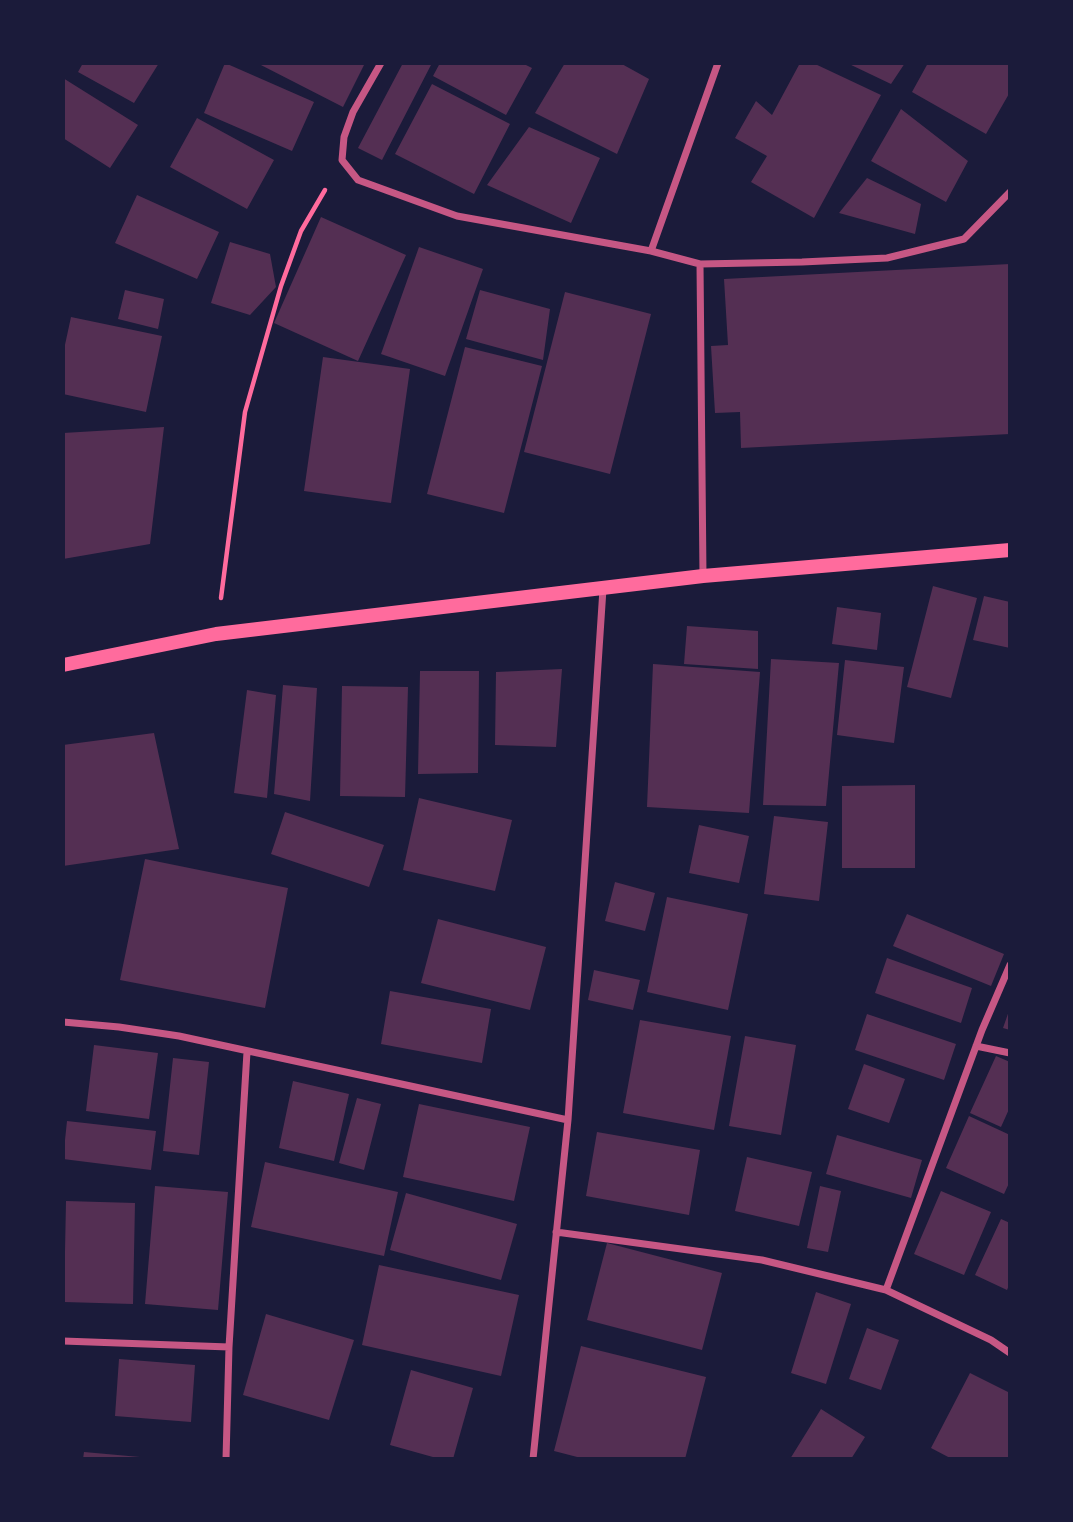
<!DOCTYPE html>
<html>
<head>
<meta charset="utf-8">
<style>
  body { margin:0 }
  #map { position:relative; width:1073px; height:1522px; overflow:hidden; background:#1b1b3a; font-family:"Fira Sans",sans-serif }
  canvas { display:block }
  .frame { position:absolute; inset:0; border:65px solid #1b1b3a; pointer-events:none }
</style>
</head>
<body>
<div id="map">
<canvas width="1073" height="1522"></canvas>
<div class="frame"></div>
</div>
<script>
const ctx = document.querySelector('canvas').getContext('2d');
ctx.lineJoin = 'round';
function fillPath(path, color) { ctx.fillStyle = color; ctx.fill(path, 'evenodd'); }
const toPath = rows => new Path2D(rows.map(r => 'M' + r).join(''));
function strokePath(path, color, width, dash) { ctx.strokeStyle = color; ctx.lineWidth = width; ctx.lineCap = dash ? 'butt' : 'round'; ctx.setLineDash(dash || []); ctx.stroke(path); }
fillPath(toPath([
  [83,63,159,63,134,103,78,72],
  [225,63,314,102,292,151,204,113],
  [257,63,365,63,343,107],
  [403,63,432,63,382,160,358,148],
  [440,63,522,63,532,68,506,115,433,76],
  [565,63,620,63,649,79,617,154,535,113],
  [800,63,813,63,881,95,814,218,751,182,767,156,735,138,756,101,772,115],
  [847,63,905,63,891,84],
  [928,63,1010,63,1010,92,986,134,912,92],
  [63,78,138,125,110,168,63,138],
  [432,84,510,124,474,194,395,154],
  [901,109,968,161,946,202,871,161],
  [197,118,274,160,247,209,170,167],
  [529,127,600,158,571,223,487,185],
  [867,178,921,204,915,234,839,213],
  [137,195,219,232,197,279,115,243],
  [321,217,406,255,358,361,274,323],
  [230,242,270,254,276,287,250,315,211,303],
  [419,247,483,269,445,376,381,354],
  [1010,264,1010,434,741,448,740,412,715,413,711,346,728,345,724,279],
  [125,290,164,299,158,329,118,319],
  [480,290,550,309,543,360,466,339],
  [565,292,651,314,610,474,524,452],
  [71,317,162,336,146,412,63,394,63,354],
  [465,347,542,366,504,513,427,494],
  [323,357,410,369,391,503,304,491],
  [164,427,150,544,63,559,63,433],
  [933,586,977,598,951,698,907,687],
  [984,596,1010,602,1010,648,973,640],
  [837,607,881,613,877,650,832,644],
  [687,626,758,631,758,669,684,664],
  [771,659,839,663,826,806,763,805],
  [845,660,904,667,894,743,837,735],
  [653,664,760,672,749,813,647,807],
  [562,669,556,747,495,745,496,672],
  [420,671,479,671,478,773,418,774],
  [283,685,317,688,310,801,274,794],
  [342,686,408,687,405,797,340,796],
  [247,690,276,695,267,798,234,793],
  [154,733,179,849,63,866,63,745],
  [915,785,915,868,842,868,842,786],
  [419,798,512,820,495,891,403,870],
  [285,812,384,845,369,887,271,854],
  [774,816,828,822,819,901,764,894],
  [699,825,749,836,739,883,689,873],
  [145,859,288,888,265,1008,120,980],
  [615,882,655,893,645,931,605,921],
  [667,897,748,914,728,1010,647,992],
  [907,914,1004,954,991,986,893,946],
  [438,919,546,947,530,1010,421,983],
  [887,958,972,988,961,1023,875,993],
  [594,970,640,980,633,1010,588,1000],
  [390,991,491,1009,482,1063,381,1044],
  [1010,1008,1010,1030,1003,1028],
  [867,1014,956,1044,944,1080,855,1050],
  [640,1020,731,1036,714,1130,623,1113],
  [745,1036,796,1045,781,1135,729,1126],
  [94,1045,158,1053,149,1119,86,1111],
  [996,1056,1010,1062,1010,1107,1001,1127,970,1113],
  [173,1058,209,1062,199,1155,163,1151],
  [864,1064,905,1079,889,1123,848,1109],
  [293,1081,349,1094,334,1161,279,1148],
  [357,1098,381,1104,364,1170,339,1163],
  [419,1104,530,1127,514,1201,403,1177],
  [969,1116,1010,1135,1010,1181,1004,1194,946,1168],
  [67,1121,156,1131,151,1170,63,1159],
  [597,1132,700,1150,689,1215,586,1196],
  [837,1135,922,1160,911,1198,826,1174],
  [747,1157,812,1172,799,1226,735,1211],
  [265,1162,398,1192,384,1256,251,1227],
  [155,1186,228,1192,218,1310,145,1304],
  [820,1186,841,1191,828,1252,807,1248],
  [941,1191,991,1212,964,1275,914,1254],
  [406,1193,517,1224,501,1280,390,1250],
  [66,1201,135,1203,133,1304,64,1302],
  [1001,1219,1010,1223,1010,1283,1007,1290,975,1275],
  [607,1243,722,1273,702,1350,587,1320],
  [379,1265,519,1295,501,1376,362,1345],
  [816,1292,851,1304,826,1384,791,1373],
  [266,1314,354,1340,329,1420,243,1395],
  [867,1328,899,1340,881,1390,849,1379],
  [581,1346,706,1377,685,1459,585,1459,554,1451],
  [119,1359,195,1365,191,1422,115,1416],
  [411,1370,473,1388,453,1459,440,1459,390,1445],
  [970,1373,1010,1393,1010,1459,952,1459,931,1448],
  [821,1409,865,1437,851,1459,790,1459],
  [84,1452,140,1457,140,1459,83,1459]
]), '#542f53');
strokePath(toPath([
  [221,598,245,412,281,286,301,231,325,190]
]), '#ff6b9d', 4.5);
strokePath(toPath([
  [381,63,353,112,344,137,342,160,358,180,457,216,651,251,700,264,802,262,887,258,964,239,1010,192],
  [651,251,718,63],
  [700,264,703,576],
  [63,1022,119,1027,179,1036,568,1120],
  [976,1046,1010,1053],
  [556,1232,762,1260,886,1290,991,1340,1010,1353],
  [886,1290,982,1030,1010,965],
  [63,1341,229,1347],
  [226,1459,229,1347,247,1052],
  [533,1459,568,1120,603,589]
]), '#c65784', 7);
strokePath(toPath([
  [63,665,216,634,703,576,1010,550]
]), '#ff6b9d', 14);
</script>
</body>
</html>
